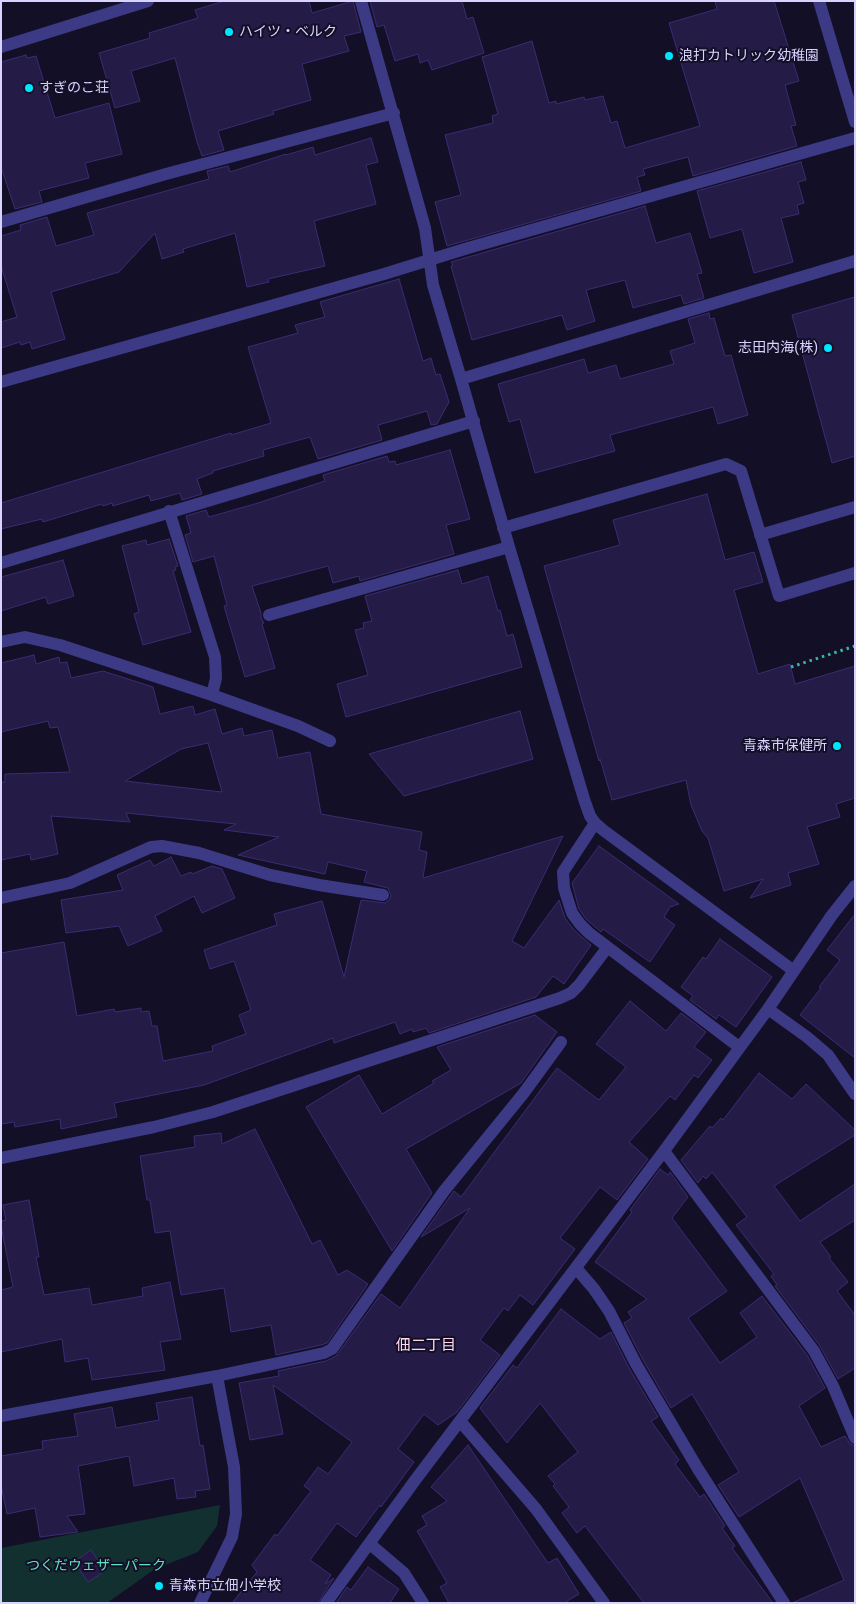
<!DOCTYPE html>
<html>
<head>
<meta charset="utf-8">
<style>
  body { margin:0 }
  #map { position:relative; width:856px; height:1604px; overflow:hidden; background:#130f26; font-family:Roboto,sans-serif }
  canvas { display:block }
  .frame { position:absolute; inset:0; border:2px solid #d9d4ff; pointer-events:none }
</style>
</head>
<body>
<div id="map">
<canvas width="856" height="1604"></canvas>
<div class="frame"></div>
</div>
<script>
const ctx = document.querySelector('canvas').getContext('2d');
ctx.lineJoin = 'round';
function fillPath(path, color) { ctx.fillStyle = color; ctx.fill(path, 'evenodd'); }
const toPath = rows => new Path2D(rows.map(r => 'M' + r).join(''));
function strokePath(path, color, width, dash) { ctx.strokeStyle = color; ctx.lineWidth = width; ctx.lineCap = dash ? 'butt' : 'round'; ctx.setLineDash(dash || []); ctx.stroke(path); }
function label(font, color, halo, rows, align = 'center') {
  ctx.font = font + ' Roboto,"Noto Sans JP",sans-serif'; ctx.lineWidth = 4; ctx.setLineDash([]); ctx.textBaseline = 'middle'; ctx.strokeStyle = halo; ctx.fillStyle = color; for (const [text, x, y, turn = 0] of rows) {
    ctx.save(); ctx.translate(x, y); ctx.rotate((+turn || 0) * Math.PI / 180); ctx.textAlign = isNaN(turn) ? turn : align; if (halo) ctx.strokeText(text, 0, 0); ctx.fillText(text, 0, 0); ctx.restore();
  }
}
fillPath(toPath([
  [220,1505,217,1526,198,1552,155,1569,107,1603,1,1603,1,1548]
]), '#12302f');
const building = toPath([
  [224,1,309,1,312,13,353,1,361,32,344,36,349,51,302,64,311,100,273,111,274,114,218,131,224,150,202,156,197,142,175,58,131,71,140,101,115,108,99,53,150,38,149,33,198,18,195,10,224,1],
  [370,1,462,1,467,19,473,17,484,53,432,70,428,60,420,63,418,54,395,61,384,25,377,27,370,1],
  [715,1,774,1,799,81,785,85,796,125,791,126,797,146,693,176,688,157,643,169,645,175,637,177,641,191,447,246,435,202,461,195,445,135,493,123,492,116,498,114,482,57,532,41,549,103,556,101,556,104,584,97,585,100,603,96,611,123,617,121,625,148,700,126,669,23,717,9,715,1],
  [26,55,27,58,36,56,55,118,109,103,122,154,85,163,89,178,39,191,42,202,15,209,1,167,1,62,26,55],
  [371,138,378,162,366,165,376,204,314,221,325,266,268,279,269,282,247,287,235,233,183,249,184,252,162,259,155,233,119,272,51,292,65,339,32,349,30,342,21,345,20,342,1,348,1,322,17,317,1,266,1,236,21,230,20,225,47,217,56,246,94,235,87,213,209,179,207,171,228,166,230,172,286,154,286,155,313,147,315,155,371,138],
  [801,162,806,180,798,182,804,203,797,205,799,214,781,218,793,262,754,273,742,229,710,238,697,191,801,162],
  [645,206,656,243,690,233,702,273,697,274,704,298,684,304,681,295,633,308,625,280,586,290,595,321,567,330,562,315,472,340,451,266,453,265,451,262,645,206],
  [399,279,423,361,431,358,436,375,440,374,449,402,437,424,431,425,427,411,378,425,382,440,318,459,310,437,263,450,264,456,213,471,213,473,197,479,202,494,182,500,180,493,151,501,149,495,113,506,112,503,103,506,102,504,43,522,42,519,1,529,1,503,231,433,231,435,271,423,248,347,298,333,295,325,325,317,320,302,399,279],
  [855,297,855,456,832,463,792,315,855,297],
  [709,313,710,319,714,318,725,356,731,355,748,415,718,424,713,407,610,435,615,451,535,473,520,419,509,422,498,384,584,359,588,373,616,365,620,379,674,364,670,351,695,343,688,319,709,313],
  [450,450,470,519,446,525,454,554,360,581,359,576,333,583,328,566,252,586,261,613,261,618,264,623,262,624,275,668,245,677,224,606,227,605,214,556,193,562,185,535,191,533,186,516,206,510,209,517,258,503,325,481,323,475,387,456,389,462,395,461,396,465,450,450],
  [707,494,725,560,754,552,763,582,734,590,758,674,790,664,795,684,855,666,855,798,836,804,840,817,807,827,819,864,788,873,791,885,750,898,763,879,724,891,708,838,702,831,691,805,686,780,612,800,600,759,599,761,544,566,620,545,613,520,707,494],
  [169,539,178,566,175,567,176,570,173,571,191,632,143,645,134,614,139,612,122,546,146,540,147,545,169,539],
  [63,560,74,596,48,604,46,597,1,611,1,577,63,560],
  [458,570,462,584,488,576,498,611,500,610,507,636,513,634,522,667,346,717,337,684,368,675,355,630,364,628,363,623,372,621,365,596,458,570],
  [34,655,36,664,59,657,60,663,67,662,71,678,103,671,153,687,160,714,193,706,195,715,215,709,222,734,242,728,244,736,272,730,278,758,310,752,321,814,422,832,419,850,427,852,423,878,563,836,512,941,524,948,559,900,565,918,574,930,591,945,564,984,553,976,536,997,429,1033,426,1028,413,1032,412,1029,400,1034,395,1022,334,1043,333,1038,204,1085,114,1103,117,1117,61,1129,60,1119,15,1127,14,1122,1,1124,1,953,64,942,77,1016,114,1009,115,1012,141,1008,141,1012,149,1011,152,1026,157,1026,163,1061,213,1051,212,1046,246,1034,239,1015,251,1010,234,961,210,969,204,950,277,925,274,914,322,901,344,977,361,900,385,903,389,900,391,896,388,888,364,882,367,871,328,862,325,874,238,855,279,837,224,830,236,824,126,813,130,822,51,816,58,854,31,860,30,854,1,860,1,782,5,782,5,774,70,772,58,727,50,728,48,721,1,732,1,663,34,655],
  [208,743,222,792,125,781,181,749,208,743],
  [520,711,533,759,404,796,369,754,520,711],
  [599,846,679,904,670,907,664,917,675,925,650,962,603,929,601,932,586,919,579,909,572,883,599,846],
  [171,857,181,876,191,872,192,874,212,866,222,869,235,898,202,913,194,896,155,916,162,931,128,946,119,926,66,933,61,900,123,890,117,875,150,860,154,866,171,857],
  [855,914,855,1058,800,1015,821,988,819,987,840,960,827,950,855,914],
  [720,939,772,977,736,1027,719,1015,716,1019,690,1000,693,996,681,987,703,957,706,959,720,939],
  [630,1001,666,1031,681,1013,706,1032,694,1047,712,1060,698,1078,694,1075,675,1100,670,1096,629,1142,648,1159,617,1200,600,1187,560,1238,575,1249,533,1305,520,1295,508,1311,504,1308,480,1340,500,1355,457,1412,438,1425,424,1414,398,1449,414,1462,381,1507,380,1505,356,1537,337,1523,310,1560,331,1575,325,1584,334,1578,318,1603,232,1603,257,1572,252,1565,275,1534,277,1536,311,1491,304,1486,318,1467,328,1474,352,1442,273,1385,283,1434,250,1440,239,1383,279,1376,278,1371,326,1361,336,1356,381,1294,400,1308,470,1208,421,1237,454,1191,461,1197,557,1068,599,1100,626,1067,596,1044,630,1001],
  [535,1015,557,1032,521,1083,406,1149,432,1193,392,1251,306,1107,359,1075,382,1114,434,1083,432,1081,451,1070,437,1047,535,1015],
  [759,1073,792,1099,806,1084,855,1130,855,1135,774,1186,800,1221,855,1184,855,1220,820,1242,831,1257,829,1258,848,1282,837,1291,855,1315,855,1368,838,1379,820,1346,775,1286,777,1285,771,1276,774,1274,736,1225,747,1217,712,1172,706,1179,703,1176,698,1183,681,1160,710,1126,712,1128,721,1118,723,1120,759,1073],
  [255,1129,312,1244,320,1240,338,1275,347,1270,368,1284,327,1343,321,1345,276,1355,271,1325,231,1332,224,1288,181,1295,170,1231,155,1233,150,1200,147,1200,140,1156,195,1147,194,1136,221,1133,222,1144,255,1129],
  [660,1169,668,1175,670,1172,688,1197,672,1218,727,1291,688,1318,720,1363,757,1337,740,1313,762,1296,807,1355,825,1388,799,1406,821,1447,845,1436,850,1444,855,1446,855,1603,792,1603,844,1580,800,1478,739,1517,718,1485,739,1472,692,1394,671,1408,643,1360,624,1323,632,1318,628,1312,647,1299,595,1262,632,1212,630,1210,660,1169],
  [29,1200,39,1257,36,1257,44,1295,89,1288,92,1305,143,1296,142,1288,170,1282,181,1339,160,1342,165,1370,92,1380,88,1358,65,1362,62,1339,1,1352,1,1290,13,1287,1,1226,1,1221,6,1220,3,1205,29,1200],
  [561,1309,600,1339,611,1332,629,1368,658,1417,651,1421,679,1460,675,1464,700,1497,704,1494,725,1526,722,1528,735,1546,732,1548,773,1603,644,1603,585,1526,577,1533,562,1513,569,1507,553,1486,555,1484,548,1476,578,1452,540,1403,507,1443,480,1408,513,1365,517,1368,561,1309],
  [192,1397,200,1446,203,1445,210,1489,195,1491,196,1497,177,1499,174,1478,134,1486,129,1456,78,1466,85,1514,67,1516,78,1532,40,1537,35,1508,7,1514,1,1485,1,1456,43,1449,42,1441,78,1436,74,1414,112,1407,116,1428,159,1420,156,1403,192,1397],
  [468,1445,548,1563,557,1558,579,1594,564,1603,449,1603,440,1587,447,1583,417,1531,427,1525,422,1516,447,1501,431,1487,468,1445],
  [91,1550,105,1571,88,1582,74,1562,91,1550],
  [368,1567,399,1589,390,1603,336,1603,347,1587,351,1590,368,1567]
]);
fillPath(building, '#241b47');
strokePath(building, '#3b2d73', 1);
strokePath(toPath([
  [791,667,855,646]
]), '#2fb8b0', 3, [2.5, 4]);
strokePath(toPath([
  [361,1,425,228,433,285,461,379,509,547,584,799,590,816,595,823,603,830,794,971],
  [819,1,855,122],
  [1,47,148,1],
  [1,222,166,174,394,113],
  [461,379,855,261],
  [1,382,384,274,468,248,855,138],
  [169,511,215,657,216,678,212,695],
  [503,528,726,464,741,471,779,596,855,573],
  [760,535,855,507],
  [1,563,474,421],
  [269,615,509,547],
  [1,642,25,637,60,645,212,695,298,726,330,741],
  [595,823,563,872,564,888,572,913,580,924,589,933,739,1047],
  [1,898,70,883,151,847,162,846,199,853,270,875,319,885,383,895],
  [768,1009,807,1037,828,1055,855,1094],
  [664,1151,814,1351,833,1386,855,1438],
  [1,1158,154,1127,213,1112,560,998,571,993,579,985,607,948],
  [576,1268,594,1289,609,1311,636,1364,698,1469,784,1603],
  [1,1416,217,1376,324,1353,332,1349,444,1191,523,1094,561,1042],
  [460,1421,536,1509,604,1603],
  [370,1544,404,1573,423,1603],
  [200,1603,232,1537,236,1514,234,1467,217,1376],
  [326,1603,416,1479,664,1151,768,1009,832,915,855,886]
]), '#3d3a85', 12);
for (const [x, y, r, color] of [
  [229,32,5,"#00e5ff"],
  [669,56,5,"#00e5ff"],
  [29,88,5,"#00e5ff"],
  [828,348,5,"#00e5ff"],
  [837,746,5,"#00e5ff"],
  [159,1586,5,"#00e5ff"]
]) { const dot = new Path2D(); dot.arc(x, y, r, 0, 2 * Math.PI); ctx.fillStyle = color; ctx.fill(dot); strokePath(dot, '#130f26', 2); }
label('14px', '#d9d4ff', '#130f26', [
  ["ハイツ・ベルク",239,32],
  ["浪打カトリック幼稚園",679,56],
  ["すぎのこ荘",39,88],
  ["志田内海(株)",818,348,"right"],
  ["青森市保健所",827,746,"right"],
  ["青森市立佃小学校",169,1586]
], 'left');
label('14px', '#5fe0c0', '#130f26', [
  ["つくだウェザーパーク",96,1566]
]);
label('15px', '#ffd6f0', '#130f26', [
  ["佃二丁目",426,1346]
]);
</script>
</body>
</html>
